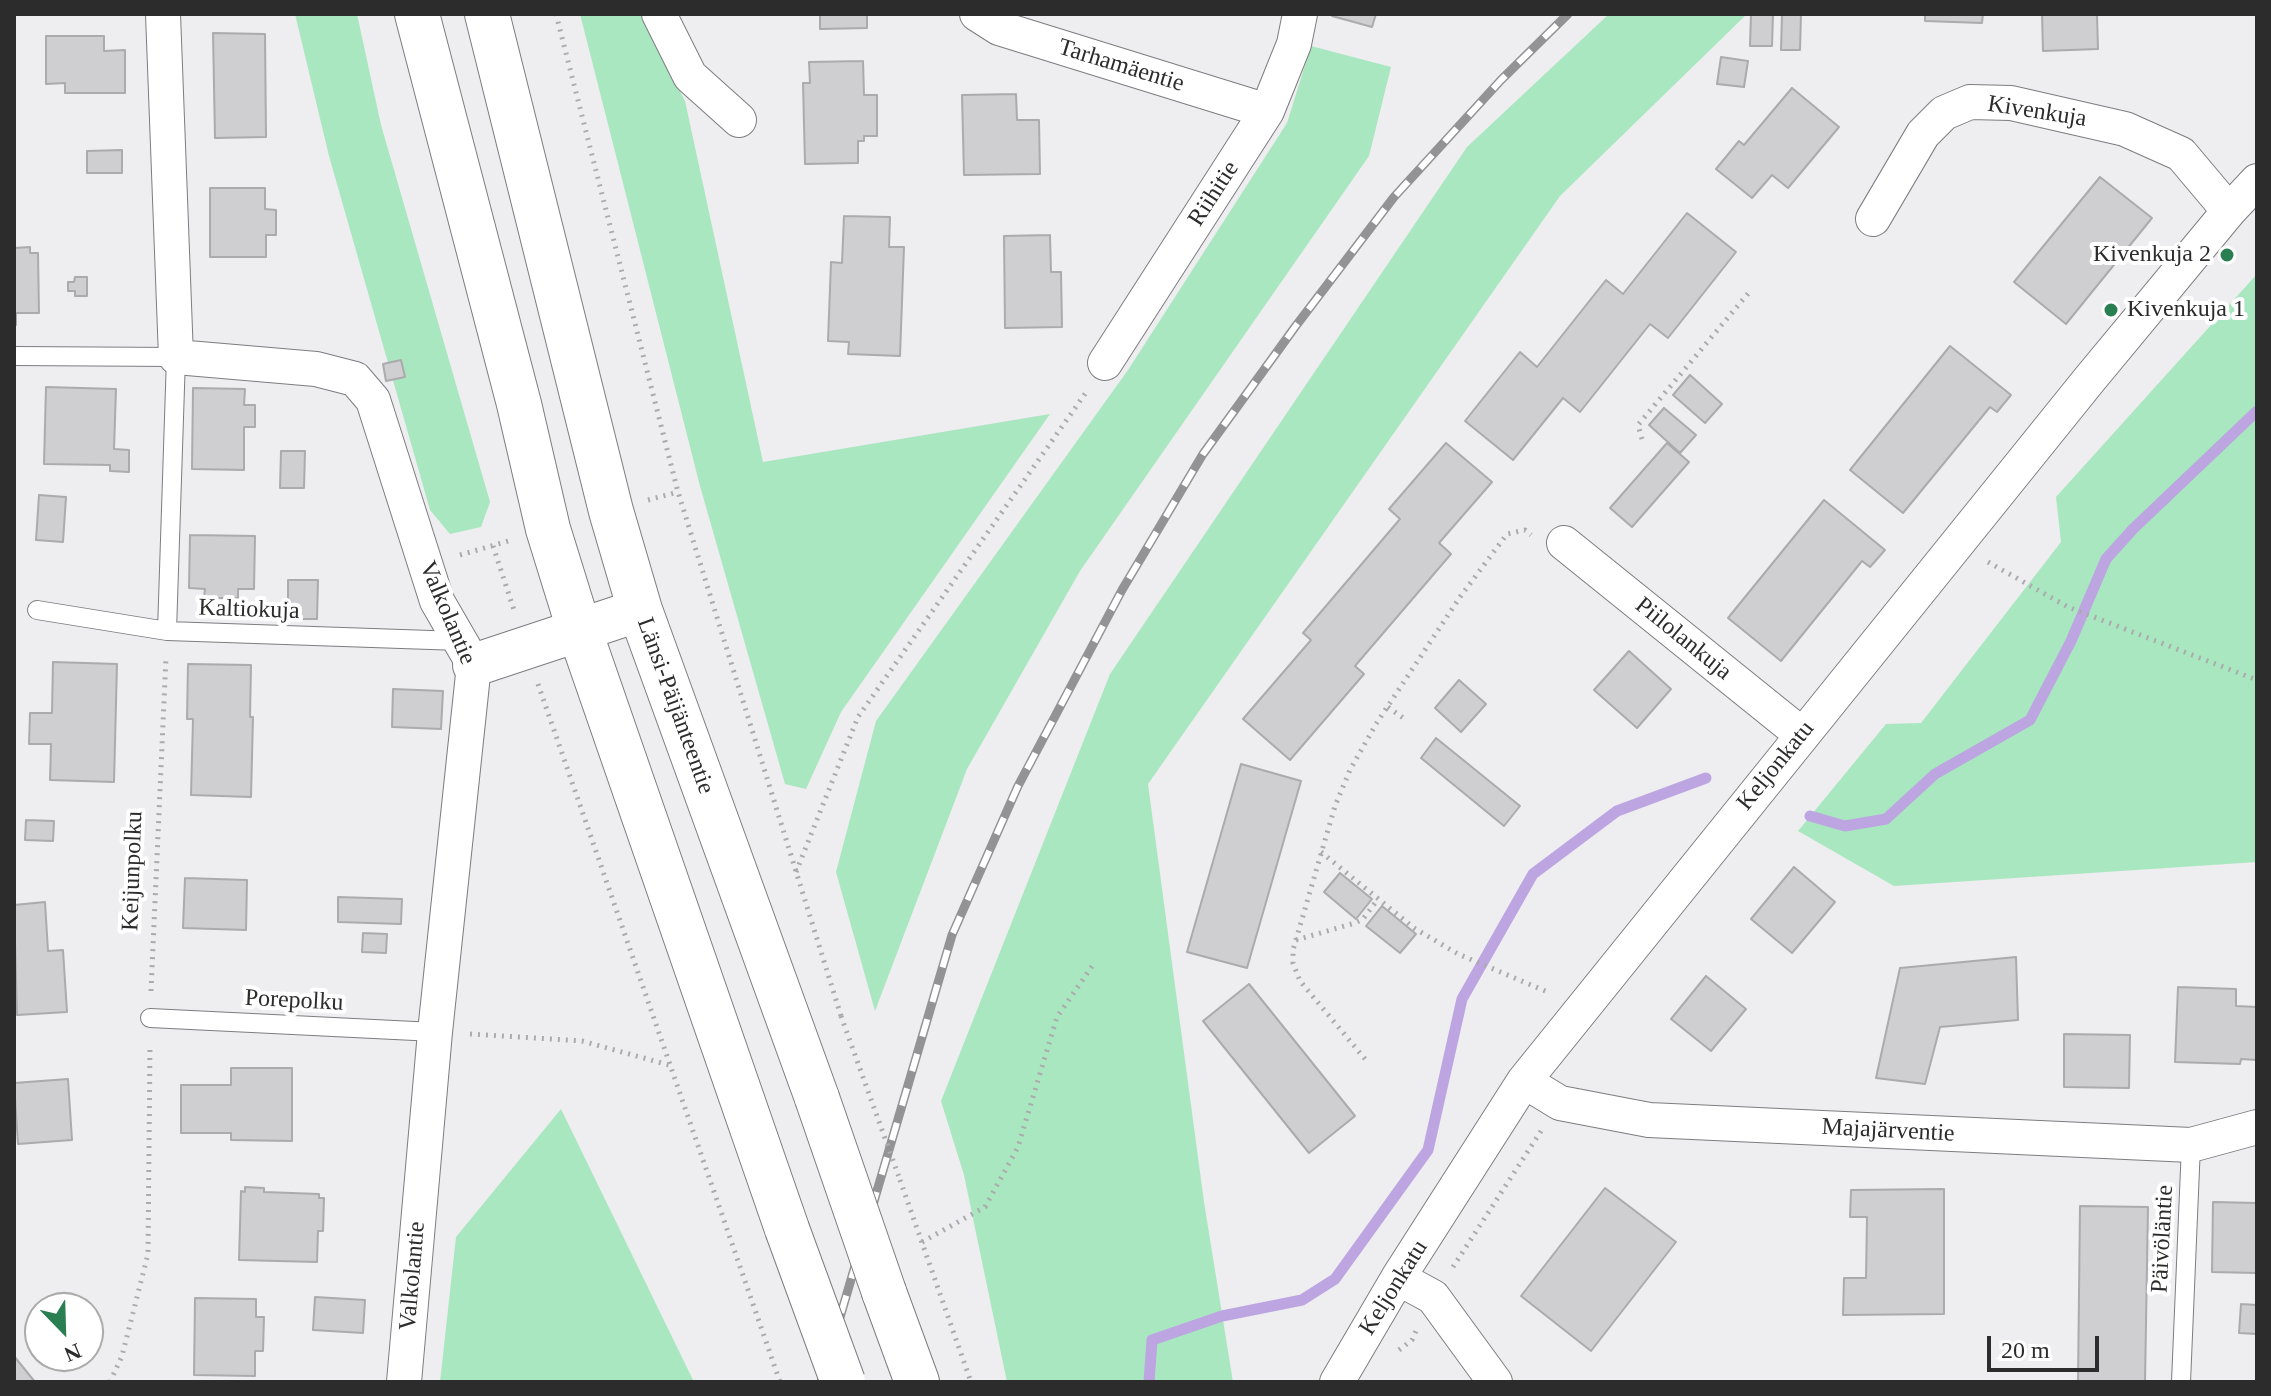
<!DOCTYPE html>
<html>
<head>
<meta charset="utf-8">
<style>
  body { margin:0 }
  #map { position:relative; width:2271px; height:1396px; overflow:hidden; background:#eeedf0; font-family:Georgia,serif }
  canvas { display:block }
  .frame { position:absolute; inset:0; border:16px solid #2c2c2d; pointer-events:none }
  .north { position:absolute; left:24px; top:1292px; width:80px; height:80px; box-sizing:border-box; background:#fff; border:2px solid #ababab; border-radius:50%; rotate:157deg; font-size:22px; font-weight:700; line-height:32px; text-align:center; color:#2c2c2d }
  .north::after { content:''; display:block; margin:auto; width:28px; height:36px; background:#2a7f52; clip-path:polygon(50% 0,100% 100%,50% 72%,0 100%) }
  .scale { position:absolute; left:1987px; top:1336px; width:112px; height:36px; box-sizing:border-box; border:4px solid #2c2c2d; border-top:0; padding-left:10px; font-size:24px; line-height:28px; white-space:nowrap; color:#2c2c2d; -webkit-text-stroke:6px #fff; paint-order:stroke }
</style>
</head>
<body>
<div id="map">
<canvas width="2271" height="1396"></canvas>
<div class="frame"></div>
<div class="north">N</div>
<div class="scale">20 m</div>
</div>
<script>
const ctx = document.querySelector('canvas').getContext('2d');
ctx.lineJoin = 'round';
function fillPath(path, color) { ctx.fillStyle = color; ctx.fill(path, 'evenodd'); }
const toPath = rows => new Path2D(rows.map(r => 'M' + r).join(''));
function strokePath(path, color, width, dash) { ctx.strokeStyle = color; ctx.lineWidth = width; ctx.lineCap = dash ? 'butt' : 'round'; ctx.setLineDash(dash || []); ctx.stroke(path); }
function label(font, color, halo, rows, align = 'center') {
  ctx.font = font + ' Georgia,serif'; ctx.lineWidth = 8; ctx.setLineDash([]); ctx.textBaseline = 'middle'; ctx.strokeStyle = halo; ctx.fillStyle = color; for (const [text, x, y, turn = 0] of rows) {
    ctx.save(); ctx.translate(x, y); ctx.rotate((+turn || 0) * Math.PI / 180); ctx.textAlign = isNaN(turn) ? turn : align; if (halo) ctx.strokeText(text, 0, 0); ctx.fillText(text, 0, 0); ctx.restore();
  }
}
fillPath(toPath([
  [295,14,357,14,381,125,490,502,481,527,450,534,430,510,329,156],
  [580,14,640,14,685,101,763,462,1050,414,841,712,806,789,785,784,700,486],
  [1609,14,1747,14,1560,196,1148,784,1204,1202,1233,1382,1007,1382,964,1175,941,1101,1110,674,1467,147],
  [1311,46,1391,67,1369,156,1080,571,967,769,875,1011,836,872,876,721,1128,370,1287,123],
  [2257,274,2257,862,1894,886,1798,831,1886,724,1921,723,2061,542,2056,497],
  [561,1109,694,1382,440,1382,456,1237]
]), '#a9e7c0');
strokePath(toPath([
  [1810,816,1845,826,1886,819,1935,774,2030,720,2071,641,2106,559,2133,529,2257,411],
  [1149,1382,1152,1340,1222,1316,1302,1300,1335,1279,1428,1150,1462,999,1533,874,1617,811,1706,778]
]), '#bca5e1', 11);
const building = toPath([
  [820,14,867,14,867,28,820,29,820,14],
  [1333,14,1376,14,1372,27,1332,16,1333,14],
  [1751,14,1773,15,1772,46,1750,46,1751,14],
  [1782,14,1801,14,1800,50,1781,50,1782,14],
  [1925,14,1983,14,1982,23,1925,21,1925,14],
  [2042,14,2097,14,2098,49,2043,51,2042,14],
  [213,33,265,34,266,137,215,138,213,33],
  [46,36,104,36,104,51,125,50,125,93,65,93,65,83,46,84,46,36],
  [1721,57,1748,61,1744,87,1717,84,1721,57],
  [863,61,864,95,877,95,877,136,864,136,864,141,858,141,858,163,805,164,803,83,810,83,809,62,863,61],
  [1792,88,1839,127,1788,188,1772,175,1752,198,1716,169,1739,141,1744,145,1792,88],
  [1016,94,1017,120,1039,120,1040,174,964,175,962,95,1016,94],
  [122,150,122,173,87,173,87,151,122,150],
  [2100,177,2152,218,2066,324,2014,282,2100,177],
  [210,188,265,188,265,209,276,210,276,235,266,235,266,257,210,257,210,188],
  [1687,213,1736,252,1668,338,1650,324,1580,412,1563,398,1513,460,1465,421,1520,352,1537,367,1606,280,1623,294,1687,213],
  [844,216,890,217,889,247,904,247,900,356,848,354,849,342,828,341,831,262,842,263,844,216],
  [1050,235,1051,272,1061,272,1062,327,1005,328,1004,236,1050,235],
  [30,247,30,253,38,253,39,313,16,313,16,325,14,325,14,248,30,247],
  [75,277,87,277,87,296,75,296,75,291,68,291,68,282,74,282,75,277],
  [1950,346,2011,395,1997,412,1990,407,1903,513,1850,470,1950,346],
  [401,360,405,377,386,381,383,364,401,360],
  [1690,375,1722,404,1705,423,1673,395,1690,375],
  [46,387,116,389,114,449,129,450,129,472,110,471,110,465,44,464,46,387],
  [193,388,245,389,244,405,255,405,255,427,244,427,244,470,192,469,193,388],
  [1664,408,1696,435,1680,453,1649,425,1664,408],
  [1446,443,1492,482,1439,543,1451,554,1355,666,1364,674,1290,760,1243,719,1311,640,1303,633,1400,519,1389,509,1446,443],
  [1667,443,1689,462,1632,527,1610,508,1667,443],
  [281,451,305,451,304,488,280,488,281,451],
  [39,495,66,497,63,542,36,540,39,495],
  [1824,500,1885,550,1870,567,1862,561,1781,661,1728,618,1824,500],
  [190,535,255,536,254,589,238,589,238,598,204,598,205,589,189,588,190,535],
  [288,580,318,580,317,619,288,619,288,580],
  [1629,651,1671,689,1637,728,1594,690,1629,651],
  [53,662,117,664,114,782,50,780,51,744,29,744,30,713,52,713,53,662],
  [188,664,251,665,250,717,253,717,251,797,191,795,193,719,187,719,188,664],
  [1459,680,1486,704,1461,732,1435,708,1459,680],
  [393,689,443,691,441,729,392,727,393,689],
  [1436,738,1520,806,1504,826,1421,758,1436,738],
  [1241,764,1301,781,1247,968,1187,952,1241,764],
  [26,820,54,821,53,841,25,840,26,820],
  [1794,867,1835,902,1792,953,1751,919,1794,867],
  [1340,873,1372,899,1356,919,1324,892,1340,873],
  [185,878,247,880,246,930,183,928,185,878],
  [338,897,402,899,401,924,338,922,338,897],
  [45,902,48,951,63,950,67,1012,17,1015,14,905,45,902],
  [1382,906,1416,934,1400,953,1366,926,1382,906],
  [363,933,387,934,386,953,362,952,363,933],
  [2016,957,2018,1020,1940,1027,1925,1084,1876,1078,1900,968,2016,957],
  [1706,976,1746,1009,1711,1051,1671,1019,1706,976],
  [1249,984,1355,1116,1309,1153,1203,1021,1249,984],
  [2178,987,2236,989,2236,1006,2257,1007,2257,1060,2241,1059,2240,1064,2175,1062,2178,987],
  [2064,1034,2130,1035,2129,1088,2064,1087,2064,1034],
  [231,1068,292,1068,292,1141,231,1140,231,1133,181,1133,181,1085,231,1085,231,1068],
  [68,1079,72,1140,18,1144,14,1083,68,1079],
  [245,1187,264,1188,264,1192,319,1194,319,1198,324,1198,323,1231,318,1231,317,1262,239,1260,241,1191,245,1192,245,1187],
  [1605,1188,1676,1242,1591,1351,1521,1296,1605,1188],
  [1944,1189,1944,1314,1843,1315,1844,1278,1866,1278,1867,1217,1850,1217,1851,1190,1944,1189],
  [2213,1202,2257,1203,2257,1273,2212,1272,2213,1202],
  [2080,1206,2148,1207,2145,1382,2078,1382,2080,1206],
  [315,1297,365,1300,363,1333,313,1330,315,1297],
  [195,1298,256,1299,256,1317,264,1317,263,1351,255,1351,255,1376,194,1375,195,1298],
  [2241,1304,2257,1305,2257,1334,2239,1333,2241,1304],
  [14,1356,35,1382,14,1382,14,1356]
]);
fillPath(building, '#cfced1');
strokePath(building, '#abaaad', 2);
const service = toPath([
  [14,356,176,357,167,631],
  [37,610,167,631,460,641],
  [150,1018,435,1032],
  [2181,1382,2191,1145]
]);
const minor = toPath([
  [163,14,176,357,316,369,355,379,373,400,437,601,474,665,435,1032,404,1382],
  [659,14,690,76,739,120],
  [977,14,999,28,1267,111],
  [1873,219,1923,134,1944,113,1970,102,2011,103,2125,129,2181,154,2229,211],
  [1105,363,1267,111,1294,44,1300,14],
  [1564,543,1801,734],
  [1524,1081,1560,1103,1649,1120,2191,1145,2257,1127],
  [1398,1278,1433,1297,1495,1382],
  [1337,1382,1398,1278,1524,1081,2089,380,2229,211,2257,181]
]);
const tertiary = toPath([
  [474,665,640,610]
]);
const secondary = toPath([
  [417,14,519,404,548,529,579,629,787,1229],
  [487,14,611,511,640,610,817,1098],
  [884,1292,917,1382]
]);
strokePath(service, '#7d7c7f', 20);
strokePath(minor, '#7d7c7f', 36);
strokePath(tertiary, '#7d7c7f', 44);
strokePath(secondary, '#7d7c7f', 46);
strokePath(toPath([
  [556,14,678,492,841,1016],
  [1642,439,1638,425,1751,290],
  [648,500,678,492],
  [493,546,514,610],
  [460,555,512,540],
  [1988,562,2068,607,2257,680],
  [538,684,780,1382],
  [1388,707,1406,720],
  [1321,852,1414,928,1458,954,1550,993],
  [796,872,858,717,1087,391],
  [1296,940,1355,923,1363,919,1378,899],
  [151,991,166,657],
  [470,1034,582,1041,669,1065],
  [1365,1059,1300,981,1293,963,1293,950,1335,806,1350,770,1376,724,1460,597,1507,534,1525,530,1531,535],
  [900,1180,971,1382],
  [922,1242,985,1207,1018,1147,1057,1017,1095,962],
  [1453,1267,1541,1131],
  [1399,1350,1412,1340,1416,1331],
  [110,1382,122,1356,148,1254,150,1045]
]), '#abaaac', 5, [2, 6]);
strokePath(service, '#fff', 18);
strokePath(minor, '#fff', 34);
strokePath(tertiary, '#fff', 42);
strokePath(secondary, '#fff', 44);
const rail = toPath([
  [821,1382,952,935,1018,786,1122,590,1203,454,1295,327,1394,197,1501,80,1568,14]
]);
strokePath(rail, '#939294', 9);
strokePath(rail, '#fff', 6, [18]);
const secondaryBridge = toPath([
  [817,1098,884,1292],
  [787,1229,843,1382]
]);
strokePath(secondaryBridge, '#7d7c7f', 46, []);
strokePath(toPath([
  [841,1016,900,1180]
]), '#abaaac', 5, [2, 6]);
strokePath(secondaryBridge, '#fff', 44);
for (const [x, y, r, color] of [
  [2227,255,8,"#2a7f52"],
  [2111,310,8,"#2a7f52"]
]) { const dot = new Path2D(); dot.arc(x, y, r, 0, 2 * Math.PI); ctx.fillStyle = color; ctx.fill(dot); strokePath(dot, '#fff', 3); }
label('24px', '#2c2c2d', '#fff', [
  ["Tarhamäentie",1121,66,17],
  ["Kivenkuja",2037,112,9],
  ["Riihitie",1214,194,-57],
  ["Kaltiokuja",249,610,2],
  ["Valkolantie",447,613,67],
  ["Piilolankuja",1683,639,39],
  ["Länsi-Päijänteentie",675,706,70],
  ["Keljonkatu",1776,766,-51],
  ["Keijunpolku",133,871,-88],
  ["Porepolku",294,1001,3],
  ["Majajärventie",1888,1131,3],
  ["Päivöläntie",2163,1239,-87],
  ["Valkolantie",413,1276,-85],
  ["Keljonkatu",1394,1288,-58]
]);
label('24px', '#2c2c2d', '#fff', [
  ["Kivenkuja 2",2211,255],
  ["Kivenkuja 1",2127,310,"left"]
], 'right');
</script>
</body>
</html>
